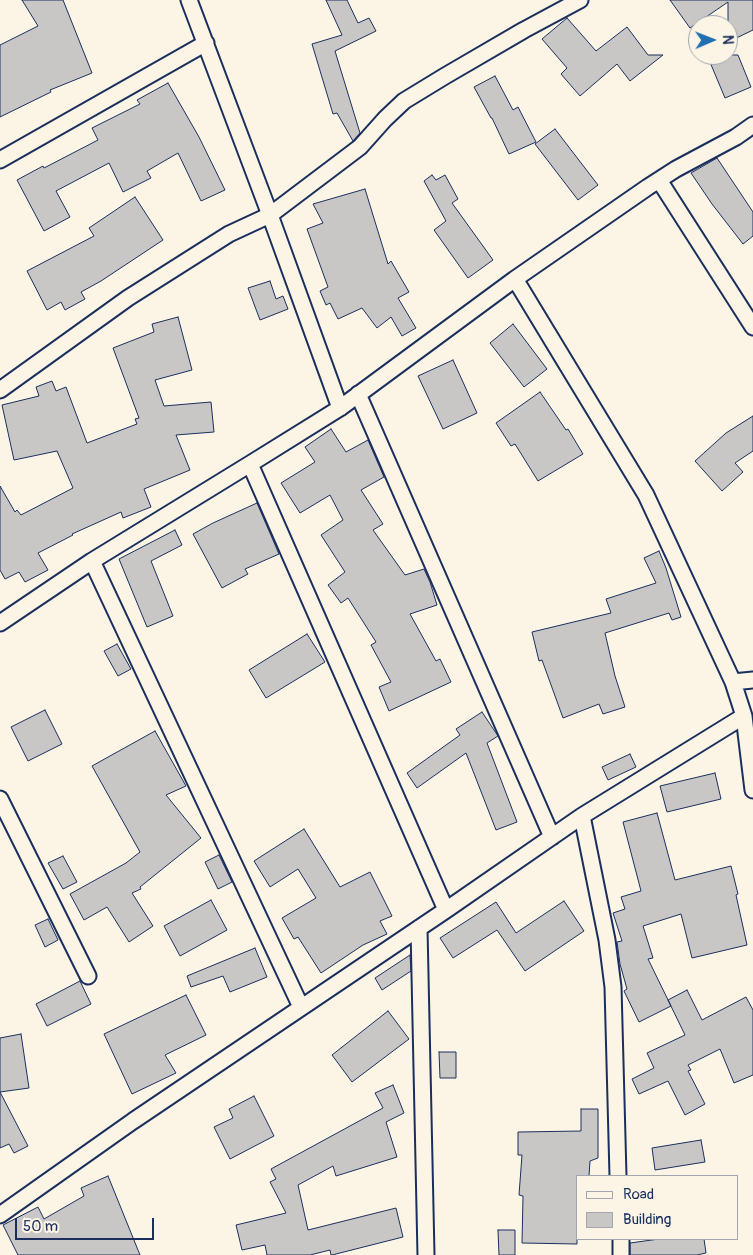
<!DOCTYPE html>
<html>
<head>
<meta charset="utf-8">
<style>
  body { margin:0 }
  #map { position:relative; width:753px; height:1255px; overflow:hidden; background:#fcf5e5; font-family:Pangolin,sans-serif }
  canvas { display:block }
  .legend { position:absolute; left:576px; top:1175px; width:162px; height:65px; box-sizing:border-box; background:#fcf5e5; border:1px solid #a2a6af; margin:0; padding:6px 9px; list-style:none; font-size:15px; color:#1b2f5e }
  .legend li { display:flex; align-items:center; gap:10px; height:25px }
  .legend b { width:25px; border:1px solid #a2a6af }
  .north { position:absolute; left:688px; top:15px; width:50px; height:50px; box-sizing:border-box; background:#fcf5e5; border:1px solid #a2a6af; border-radius:50%; rotate:89deg; font-size:14px; font-weight:700; line-height:20px; text-align:center; color:#1b2f5e }
  .north::after { content:''; display:block; margin:auto; width:18px; height:22px; background:#1f6fb2; clip-path:polygon(50% 0,100% 100%,50% 72%,0 100%) }
  .scale { position:absolute; left:15px; top:1218px; width:139px; height:22px; box-sizing:border-box; border:2px solid #1b2f5e; border-top:0; padding-left:6px; font-size:15px; line-height:18px; white-space:nowrap; color:#1b2f5e; -webkit-text-stroke:4px #fcf5e5; paint-order:stroke }
</style>
</head>
<body>
<div id="map">
<canvas width="753" height="1255"></canvas>
<ul class="legend">
<li><b style="height:6px;background:#fcf5e5"></b>Road</li>
<li><b style="height:14px;background:#c8c7c6"></b>Building</li>
</ul>
<div class="north">N</div>
<div class="scale">50 m</div>
</div>
<script>
const ctx = document.querySelector('canvas').getContext('2d');
ctx.lineJoin = 'round';
function fillPath(path, color) { ctx.fillStyle = color; ctx.fill(path, 'evenodd'); }
const toPath = rows => new Path2D(rows.map(r => 'M' + r).join(''));
function strokePath(path, color, width, dash) { ctx.strokeStyle = color; ctx.lineWidth = width; ctx.lineCap = dash ? 'butt' : 'round'; ctx.setLineDash(dash || []); ctx.stroke(path); }
const building = toPath([
  [22,0,63,0,92,73,50,90,51,92,0,117,0,45,38,26,22,0],
  [326,0,347,0,358,23,369,18,376,31,335,51,360,133,353,141,337,113,333,114,312,44,342,35,326,0],
  [670,0,753,0,753,30,728,42,728,2,690,28,670,0],
  [567,18,596,51,627,27,648,55,663,55,630,81,617,64,580,96,561,74,567,68,542,39,567,18],
  [707,55,738,55,751,87,725,98,707,55],
  [495,76,513,110,518,107,536,142,509,154,492,118,491,118,474,87,495,76],
  [168,83,199,137,225,190,201,201,178,153,147,171,151,178,123,192,109,163,56,191,70,217,44,231,17,180,43,166,44,168,98,140,92,128,140,104,137,100,168,83],
  [555,129,598,185,578,200,535,144,555,129],
  [717,158,753,212,753,236,743,244,712,204,691,173,717,158],
  [432,175,436,180,445,175,458,199,452,203,493,260,468,278,434,230,446,221,424,181,432,175],
  [365,189,388,264,391,261,409,292,398,298,416,328,402,336,391,317,377,328,362,308,338,319,330,303,326,305,320,291,328,287,307,229,323,223,313,204,365,189],
  [135,197,163,240,101,281,81,292,85,299,65,310,61,302,47,310,27,271,94,236,89,228,135,197],
  [270,281,276,299,283,296,288,309,260,320,248,288,270,281],
  [178,317,192,370,155,380,164,406,211,402,214,432,176,435,190,470,144,489,151,507,123,518,121,512,72,534,73,535,38,553,48,570,25,582,19,572,5,579,0,570,0,486,15,512,17,510,21,515,73,488,57,451,14,460,2,405,39,396,36,387,52,381,56,391,66,387,87,443,137,424,135,419,139,418,113,348,154,332,152,324,178,317],
  [513,324,547,369,524,387,490,343,513,324],
  [453,360,477,413,443,429,418,376,453,360],
  [540,392,566,430,568,429,583,454,538,481,515,444,511,446,496,423,540,392],
  [753,416,753,451,735,463,743,472,722,491,695,461,726,433,753,416],
  [331,429,346,452,368,440,384,477,361,490,383,524,373,530,405,575,424,569,430,582,437,605,410,614,436,661,440,659,451,682,389,711,379,687,391,682,371,645,376,642,348,598,341,603,328,585,345,572,321,535,343,520,330,495,300,513,281,483,315,462,305,447,331,429],
  [257,503,279,554,245,569,248,574,222,588,193,534,213,523,257,503],
  [175,530,182,545,151,561,173,616,147,627,119,559,175,530],
  [659,551,666,568,681,617,672,620,669,613,605,633,615,676,625,707,603,714,599,704,563,718,542,660,539,661,532,632,611,613,606,599,656,583,644,558,659,551],
  [307,634,325,662,266,698,249,670,307,634],
  [117,644,131,669,118,676,104,651,117,644],
  [45,710,62,744,28,761,11,727,45,710],
  [482,712,498,736,487,743,517,822,496,830,466,753,417,788,407,773,460,735,456,729,482,712],
  [155,731,186,786,166,795,201,838,140,887,141,889,132,893,153,926,129,942,107,907,84,920,70,894,126,863,140,852,92,766,155,731],
  [630,754,636,767,608,780,602,767,630,754],
  [715,773,721,799,667,812,660,786,715,773],
  [657,813,675,880,731,866,738,894,736,895,747,945,692,958,681,914,643,926,653,958,648,959,671,1006,639,1022,624,991,627,989,620,964,617,942,622,941,613,913,625,909,621,897,641,891,623,822,657,813],
  [304,829,340,887,370,872,392,916,380,921,387,934,363,945,321,973,298,937,294,939,282,918,316,898,298,869,270,887,254,861,304,829],
  [219,855,232,882,218,889,205,862,219,855],
  [63,856,77,882,63,889,48,863,63,856],
  [211,900,227,930,180,956,164,926,211,900],
  [564,901,584,931,525,971,497,930,453,958,440,938,496,902,516,933,564,901],
  [48,919,58,940,45,947,35,925,48,919],
  [255,948,267,977,230,992,223,976,191,987,187,976,255,948],
  [410,955,411,971,382,990,375,978,410,955],
  [80,981,91,1004,47,1026,36,1004,80,981],
  [687,990,702,1020,746,997,753,1010,753,1075,734,1083,720,1049,688,1065,691,1070,688,1071,705,1104,685,1115,668,1081,639,1094,632,1079,654,1068,647,1053,685,1035,668,1000,687,990],
  [186,995,206,1035,165,1055,176,1073,132,1094,104,1034,186,995],
  [388,1011,409,1039,352,1082,332,1055,388,1011],
  [21,1034,29,1088,0,1092,28,1146,14,1153,9,1144,0,1148,0,1038,21,1034],
  [439,1052,456,1052,456,1078,440,1078,439,1052],
  [393,1085,404,1113,386,1122,397,1157,336,1176,333,1166,298,1185,308,1230,396,1208,403,1237,332,1255,331,1255,330,1250,310,1255,267,1255,265,1245,242,1250,236,1225,286,1213,270,1182,276,1179,271,1169,383,1108,375,1093,393,1085],
  [254,1096,274,1136,230,1159,214,1127,233,1118,229,1109,254,1096],
  [581,1109,598,1109,598,1158,590,1161,589,1176,577,1176,577,1244,522,1243,523,1196,519,1195,522,1155,518,1155,518,1132,581,1131,581,1109],
  [701,1140,705,1162,655,1170,652,1148,701,1140],
  [108,1176,140,1255,18,1255,3,1225,38,1207,44,1219,84,1196,81,1188,108,1176],
  [498,1230,515,1230,515,1255,499,1255,498,1230],
  [659,1239,704,1239,706,1253,697,1255,630,1255,630,1243,659,1239]
]);
fillPath(building, '#c8c7c6');
strokePath(building, '#1b2f5e', 1);
const minor = toPath([
  [189,0,270,215,340,408],
  [0,160,206,43],
  [659,180,753,327],
  [515,279,646,495,733,682,744,716,753,790],
  [0,390,128,298,229,234,270,215,360,147,385,119,404,101,445,76,524,30,580,0],
  [358,394,552,837],
  [250,464,446,910],
  [92,561,301,1007],
  [0,623,92,561,250,464,340,408,515,279,648,187,676,169,736,137,753,125],
  [733,682,753,680],
  [0,799,88,976],
  [582,816,607,940,613,987,618,1176],
  [419,928,426,1255],
  [0,1215,133,1121,446,910,582,816,744,716],
  [621,1239,621,1255]
]);
strokePath(minor, '#1b2f5e', 19);
strokePath(minor, '#fcf5e5', 15);
</script>
</body>
</html>
